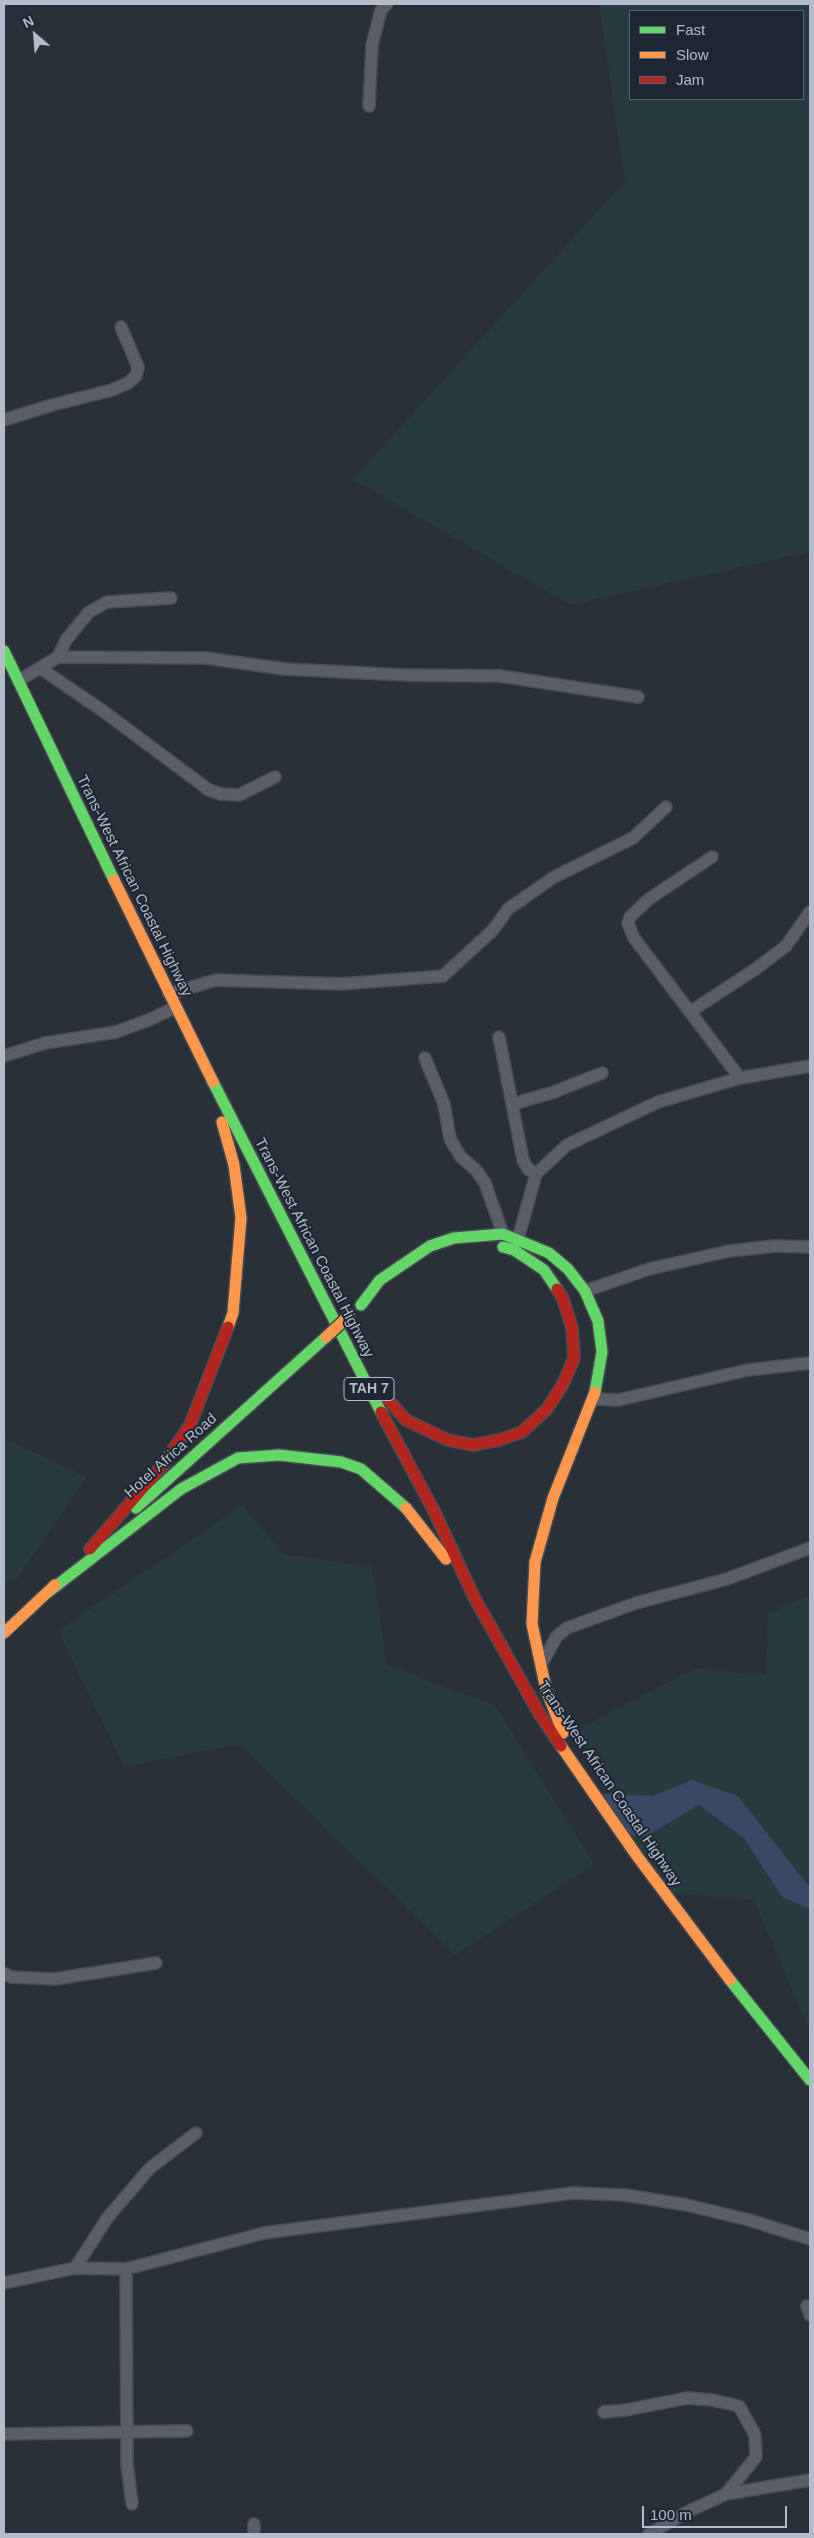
<!DOCTYPE html>
<html>
<head>
<meta charset="utf-8">
<style>
  body { margin:0 }
  #map { position:relative; width:814px; height:2538px; overflow:hidden; background:#2a3038; font-family:Helvetica,sans-serif }
  canvas { display:block }
  .frame { position:absolute; inset:0; border:5px solid #b4bcc9; pointer-events:none }
  .legend { position:absolute; left:629px; top:10px; width:175px; height:90px; box-sizing:border-box; background:#1d2633; border:1px solid #59626f; margin:0; padding:6px 9px; list-style:none; font-size:15px; color:#b4bcc9 }
  .legend li { display:flex; align-items:center; gap:10px; height:25px }
  .legend b { width:25px; border:1px solid #59626f }
  .north { position:absolute; left:10px; top:10px; width:50px; height:50px; -webkit-text-stroke:4px #1d2633; paint-order:stroke; rotate:333deg; font-size:14px; font-weight:700; line-height:20px; text-align:center; color:#b4bcc9 }
  .north::after { content:''; display:block; margin:auto; width:18px; height:22px; background:#b4bcc9; clip-path:polygon(50% 0,100% 100%,50% 72%,0 100%) }
  .scale { position:absolute; left:642px; top:2506px; width:145px; height:22px; box-sizing:border-box; border:2px solid #b4bcc9; border-top:0; padding-left:6px; font-size:15px; line-height:18px; white-space:nowrap; color:#b4bcc9; -webkit-text-stroke:4px #1d2633; paint-order:stroke }
</style>
</head>
<body>
<div id="map">
<canvas width="814" height="2538"></canvas>
<div class="frame"></div>
<ul class="legend">
<li><b style="height:6px;background:#63d668"></b>Fast</li>
<li><b style="height:6px;background:#ff974d"></b>Slow</li>
<li><b style="height:6px;background:#b3261e"></b>Jam</li>
</ul>
<div class="north">N</div>
<div class="scale">100 m</div>
</div>
<script>
const ctx = document.querySelector('canvas').getContext('2d');
ctx.lineJoin = 'round';
function fillPath(path, color) { ctx.fillStyle = color; ctx.fill(path, 'evenodd'); }
const toPath = rows => new Path2D(rows.map(r => 'M' + r).join(''));
function strokePath(path, color, width, dash) { ctx.strokeStyle = color; ctx.lineWidth = width; ctx.lineCap = dash ? 'butt' : 'round'; ctx.setLineDash(dash || []); ctx.stroke(path); }
function label(font, color, halo, rows, align = 'center') {
  ctx.font = font + ' Helvetica,sans-serif'; ctx.lineWidth = 4; ctx.setLineDash([]); ctx.textBaseline = 'middle'; ctx.strokeStyle = halo; ctx.fillStyle = color; for (const [text, x, y, turn = 0] of rows) {
    ctx.save(); ctx.translate(x, y); ctx.rotate((+turn || 0) * Math.PI / 180); ctx.textAlign = isNaN(turn) ? turn : align; if (halo) ctx.strokeText(text, 0, 0); ctx.fillText(text, 0, 0); ctx.restore();
  }
}
fillPath(toPath([
  [599,4,810,4,810,552,570,605,353,479,625,181],
  [630,11,803,11,803,99,630,99],
  [4,1438,87,1477,16,1580,4,1584],
  [242,1505,284,1554,372,1567,387,1665,495,1705,594,1864,455,1955,239,1744,124,1767,58,1631],
  [810,1595,810,2027,806,2024,754,1900,666,1893,629,1843,576,1730,696,1668,766,1675,768,1613]
]), '#273a3e');
fillPath(toPath([
  [692,1780,738,1796,810,1888,810,1909,782,1897,744,1838,699,1805,645,1837,623,1834,603,1794,653,1796]
]), '#384963');
const street = toPath([
  [369,106,372,45,381,10,387,4],
  [4,420,52,405,112,390,128,383,136,376,138,367,121,327],
  [58,657,206,658,284,669,406,675,500,676,638,697],
  [40,668,103,711,209,790,221,794,239,795,275,777],
  [18,681,58,657,66,640,89,612,107,602,171,598],
  [712,857,649,899,630,917,628,923,634,938,740,1078],
  [169,994,216,980,341,984,443,976,493,930,508,909,554,877,633,838,666,807],
  [690,1012,757,968,786,946,810,912],
  [499,1037,523,1160,528,1169,536,1174],
  [4,1056,45,1043,116,1032,151,1019,176,1007],
  [425,1058,444,1104,450,1139,461,1157,476,1170,485,1183,503,1234],
  [513,1104,554,1092,602,1073],
  [518,1239,536,1174,567,1145,658,1102,740,1078,810,1066],
  [585,1291,649,1269,729,1251,775,1246,810,1247],
  [594,1399,618,1400,748,1370,810,1363],
  [543,1661,557,1636,567,1628,636,1603,727,1579,810,1548],
  [4,1973,11,1977,55,1979,156,1963],
  [75,2268,108,2217,150,2168,196,2133],
  [126,2269,127,2464,132,2504],
  [4,2283,75,2268,126,2269,264,2233,573,2193,625,2195,687,2205,749,2220,810,2239],
  [807,2306,810,2315],
  [604,2412,626,2410,687,2398,712,2400,739,2406,755,2435,756,2457,726,2494],
  [4,2434,187,2431],
  [254,2534,254,2524],
  [649,2534,689,2511,726,2494,810,2480]
]);
const fast = toPath([
  [4,651,114,880],
  [213,1082,381,1412],
  [503,1247,514,1250,544,1270,557,1289],
  [361,1305,380,1280,430,1246,454,1238,503,1234,549,1253,568,1269,585,1291,598,1321,602,1352,595,1392],
  [136,1508,326,1337],
  [47,1593,181,1489,238,1458,279,1455,341,1462,361,1469,406,1508],
  [730,1980,810,2080]
]);
const slow = toPath([
  [114,880,213,1082],
  [222,1122,234,1165,241,1218,233,1313,228,1327],
  [406,1508,446,1559],
  [4,1633,55,1585],
  [563,1733,546,1689,532,1624,535,1562,553,1498,595,1392],
  [561,1746,637,1856,730,1980]
]);
const jam = toPath([
  [381,1392,406,1420,448,1440,473,1445,499,1440,522,1432,547,1409,563,1384,574,1358,572,1328,563,1299,557,1289],
  [381,1412,434,1511,474,1597,539,1713,561,1746],
  [90,1549,163,1465,190,1425,228,1327]
]);
strokePath(street, '#484c53', 14);
strokePath(fast, '#484c53', 14);
strokePath(slow, '#484c53', 14);
strokePath(jam, '#484c53', 14);
strokePath(street, '#5a5e66', 11);
strokePath(fast, '#63d668', 11);
strokePath(slow, '#ff974d', 11);
strokePath(jam, '#b3261e', 11);
const slowBridge = toPath([
  [326,1337,351,1314]
]);
strokePath(slowBridge, '#484c53', 14, []);
strokePath(slowBridge, '#ff974d', 11);
for (const [x, y, w] of [
  [369,1389,50]
]) { const box = new Path2D(); box.roundRect(x - w / 2, y - 11.5, w, 23, 4); ctx.fillStyle = '#1d2633'; ctx.fill(box); strokePath(box, '#b4bcc9', 1); }
label('bold 14px', '#b4bcc9', null, [
  ["TAH 7",369,1389]
]);
label('15px', '#b4bcc9', '#1d2633', [
  ["Trans-West African Coastal Highway",134,886,64],
  ["Trans-West African Coastal Highway",314,1248,63],
  ["Hotel Africa Road",171,1456,-42],
  ["Trans-West African Coastal Highway",609,1784,56]
]);
</script>
</body>
</html>
